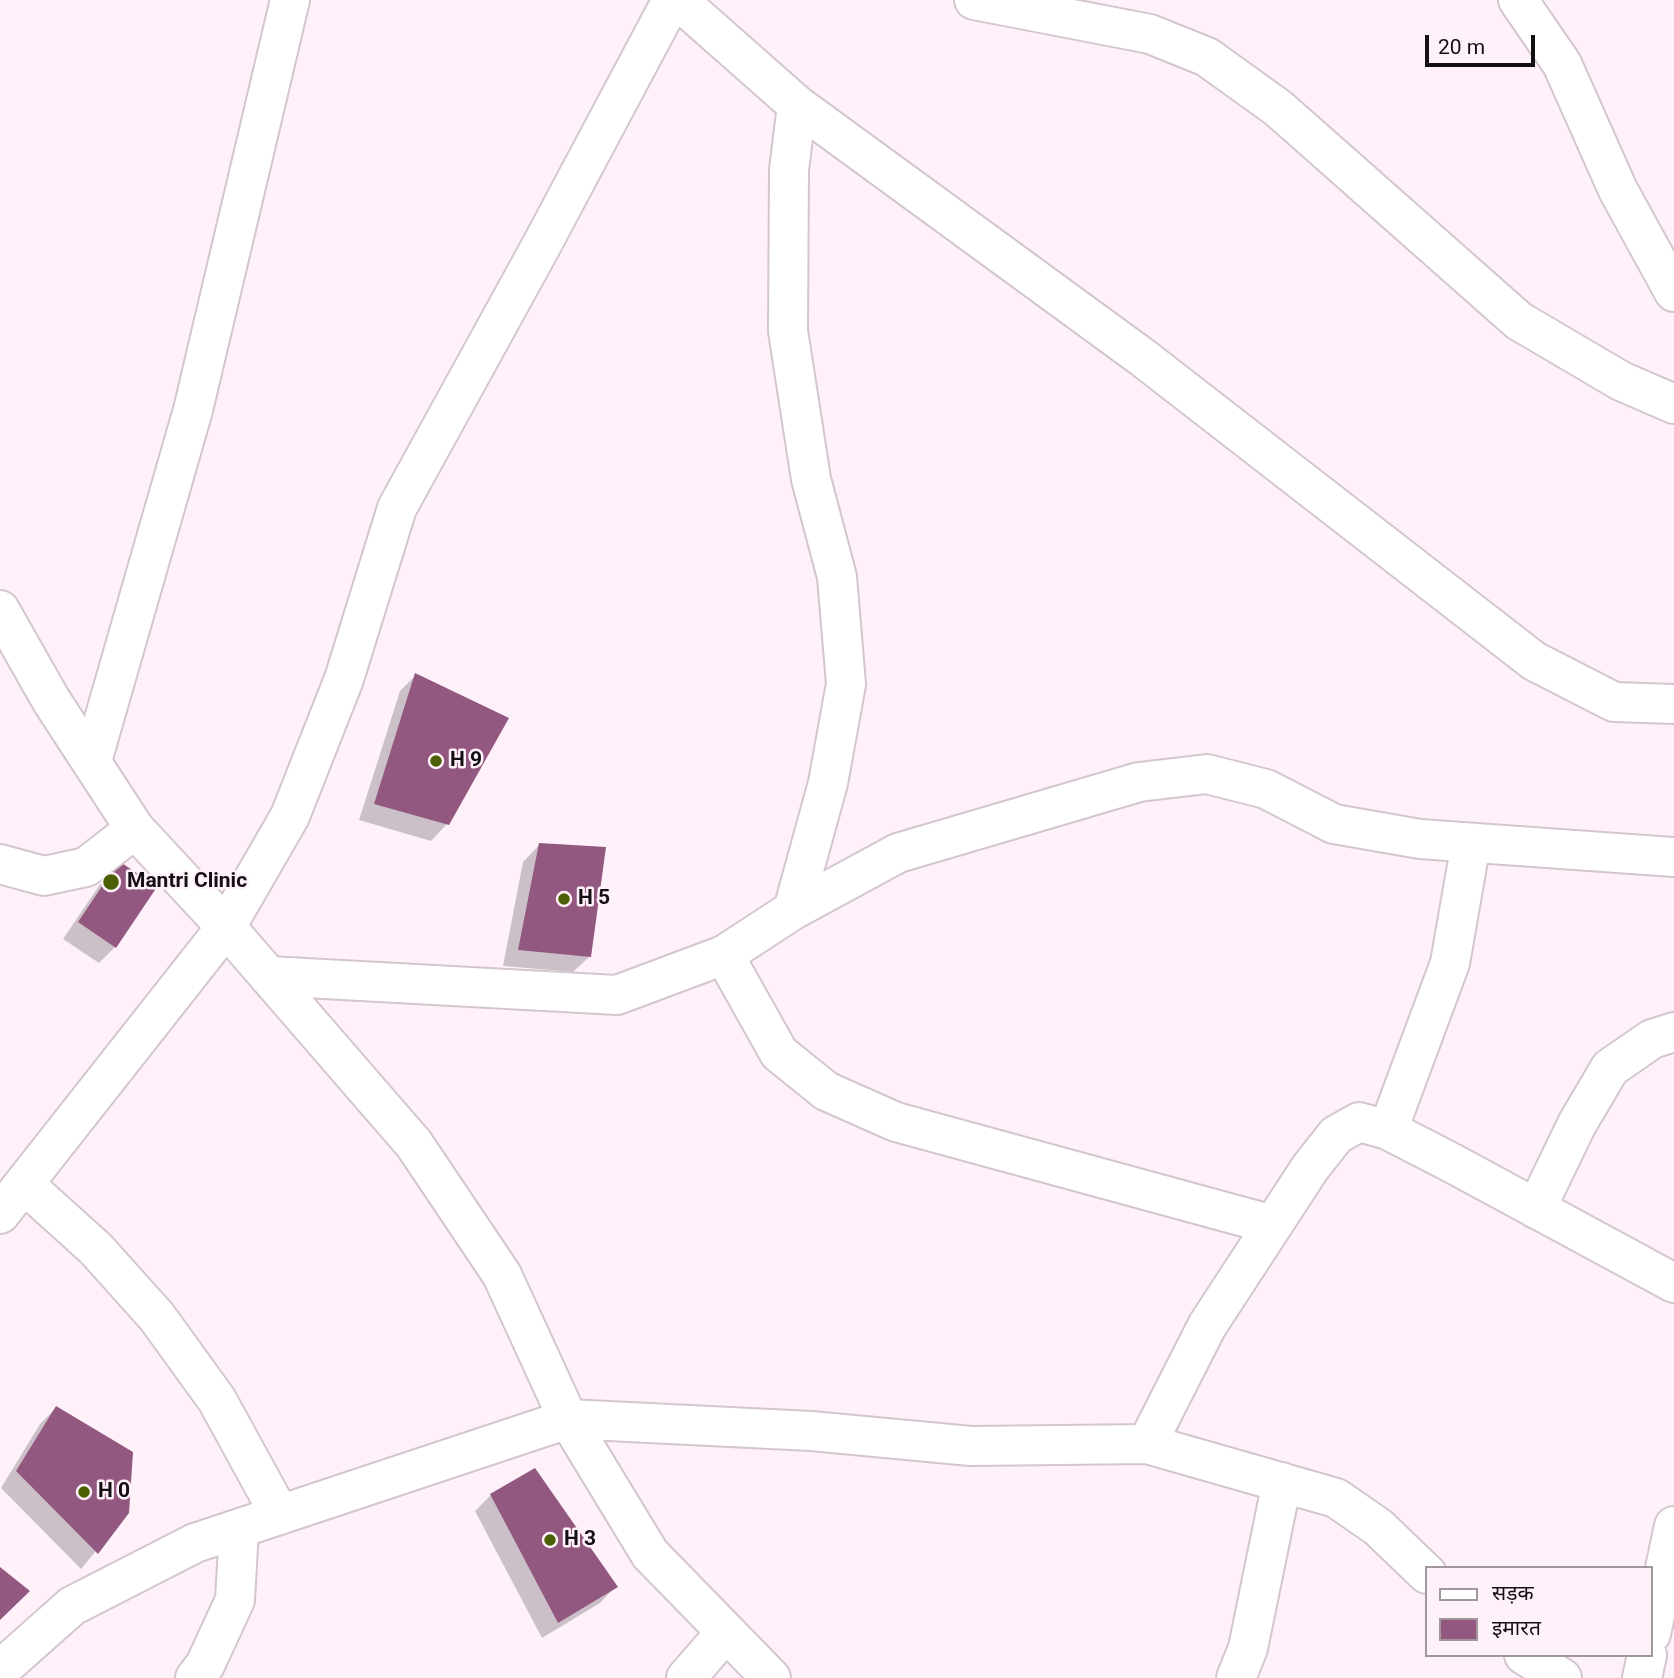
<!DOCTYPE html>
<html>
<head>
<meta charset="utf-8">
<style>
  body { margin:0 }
  #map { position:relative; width:1674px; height:1678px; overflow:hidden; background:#fff1fa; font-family:Roboto,"Noto Sans Devanagari",sans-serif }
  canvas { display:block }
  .legend { position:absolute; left:1425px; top:1566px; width:228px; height:91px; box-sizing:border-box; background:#fff1fa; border:2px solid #a1979d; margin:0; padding:9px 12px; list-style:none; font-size:21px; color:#140f12 }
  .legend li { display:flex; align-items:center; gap:14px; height:35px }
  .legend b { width:35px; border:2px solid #a1979d }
  .scale { position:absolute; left:1425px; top:35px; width:110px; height:32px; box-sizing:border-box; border:4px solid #140f12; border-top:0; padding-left:9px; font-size:21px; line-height:24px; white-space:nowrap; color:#140f12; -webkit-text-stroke:5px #fff1fa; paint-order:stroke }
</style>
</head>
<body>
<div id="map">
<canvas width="1674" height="1678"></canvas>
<ul class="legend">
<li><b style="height:9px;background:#fff"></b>सड़क</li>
<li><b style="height:19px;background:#925880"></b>इमारत</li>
</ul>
<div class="scale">20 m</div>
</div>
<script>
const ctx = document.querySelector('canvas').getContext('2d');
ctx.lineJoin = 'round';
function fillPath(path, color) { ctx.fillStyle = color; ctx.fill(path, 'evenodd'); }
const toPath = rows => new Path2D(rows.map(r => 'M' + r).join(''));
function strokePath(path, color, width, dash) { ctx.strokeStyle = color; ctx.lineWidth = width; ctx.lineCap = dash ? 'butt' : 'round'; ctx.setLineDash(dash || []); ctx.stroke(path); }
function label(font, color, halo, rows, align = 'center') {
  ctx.font = font + ' Roboto,sans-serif'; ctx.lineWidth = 5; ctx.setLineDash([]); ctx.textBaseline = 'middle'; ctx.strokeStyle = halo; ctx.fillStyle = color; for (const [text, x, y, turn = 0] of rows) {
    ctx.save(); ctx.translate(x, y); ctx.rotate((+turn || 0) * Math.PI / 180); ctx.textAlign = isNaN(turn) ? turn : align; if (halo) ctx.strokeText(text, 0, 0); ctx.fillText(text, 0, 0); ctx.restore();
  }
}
fillPath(toPath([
  [416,675,447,824,431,841,359,820,400,691],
  [539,845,590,956,573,972,503,966,523,862],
  [119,864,115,947,99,963,63,939,103,880],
  [56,1408,128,1512,81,1569,1,1488,40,1424],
  [491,1495,616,1586,600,1603,542,1638,475,1511]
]), '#0003');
fillPath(toPath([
  [415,673,509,718,449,825,374,804],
  [539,843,606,847,591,957,518,950],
  [119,861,157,887,116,948,78,922],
  [56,1406,133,1452,129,1513,98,1554,16,1471],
  [535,1468,618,1587,558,1623,490,1494],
  [0,1567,30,1591,0,1620]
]), '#925880');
const minor = toPath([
  [678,0,797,105,1142,357,1534,661,1614,702,1674,704],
  [974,0,1150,34,1207,57,1278,108,1519,321,1621,381,1674,404],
  [1518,0,1562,64,1618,190,1674,292],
  [0,610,51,700,135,829,226,927,414,1144,502,1275,568,1419,650,1554,771,1678],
  [92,761,193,410,290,0],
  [0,864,44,876,86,867,135,829],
  [793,910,828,783,846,684,837,577,811,479,788,331,789,170,797,105],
  [724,955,779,1053,826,1091,896,1122,1273,1225],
  [269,976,617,995,724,955,793,910,898,853,1139,782,1207,774,1266,789,1334,824,1420,839,1674,857],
  [1388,1130,1450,963,1471,843],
  [24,1184,96,1249,157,1317,217,1400,280,1515],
  [1536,1209,1577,1124,1610,1068,1652,1039,1674,1032],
  [0,1214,226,927,290,816,344,679,397,508,540,248,672,0],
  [1147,1444,1207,1326,1310,1168,1336,1135,1359,1122,1388,1130,1452,1163,1674,1283],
  [1651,1634,1674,1526],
  [1524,1655,1562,1678],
  [0,1670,72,1606,195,1543,568,1419,811,1431,971,1446,1147,1444,1336,1498,1378,1527,1427,1574],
  [195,1678,205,1665,235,1600,239,1529],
  [686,1678,726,1632],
  [1236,1678,1248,1648,1282,1482],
  [1642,1678,1647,1655]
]);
strokePath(minor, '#d4c6cf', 42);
strokePath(minor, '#fff', 38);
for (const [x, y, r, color] of [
  [436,761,7,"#4b5f05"],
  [111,882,9,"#4b5f05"],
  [564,899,7,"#4b5f05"],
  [84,1492,7,"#4b5f05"],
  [550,1540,7,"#4b5f05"]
]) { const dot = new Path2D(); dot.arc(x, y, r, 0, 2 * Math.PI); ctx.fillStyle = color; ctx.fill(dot); strokePath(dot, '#fff1fa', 2.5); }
label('bold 21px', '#140f12', '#fff1fa', [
  ["H 9",450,761],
  ["Mantri Clinic",127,882],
  ["H 5",578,899],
  ["H 0",98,1492],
  ["H 3",564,1540]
], 'left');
</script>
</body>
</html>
